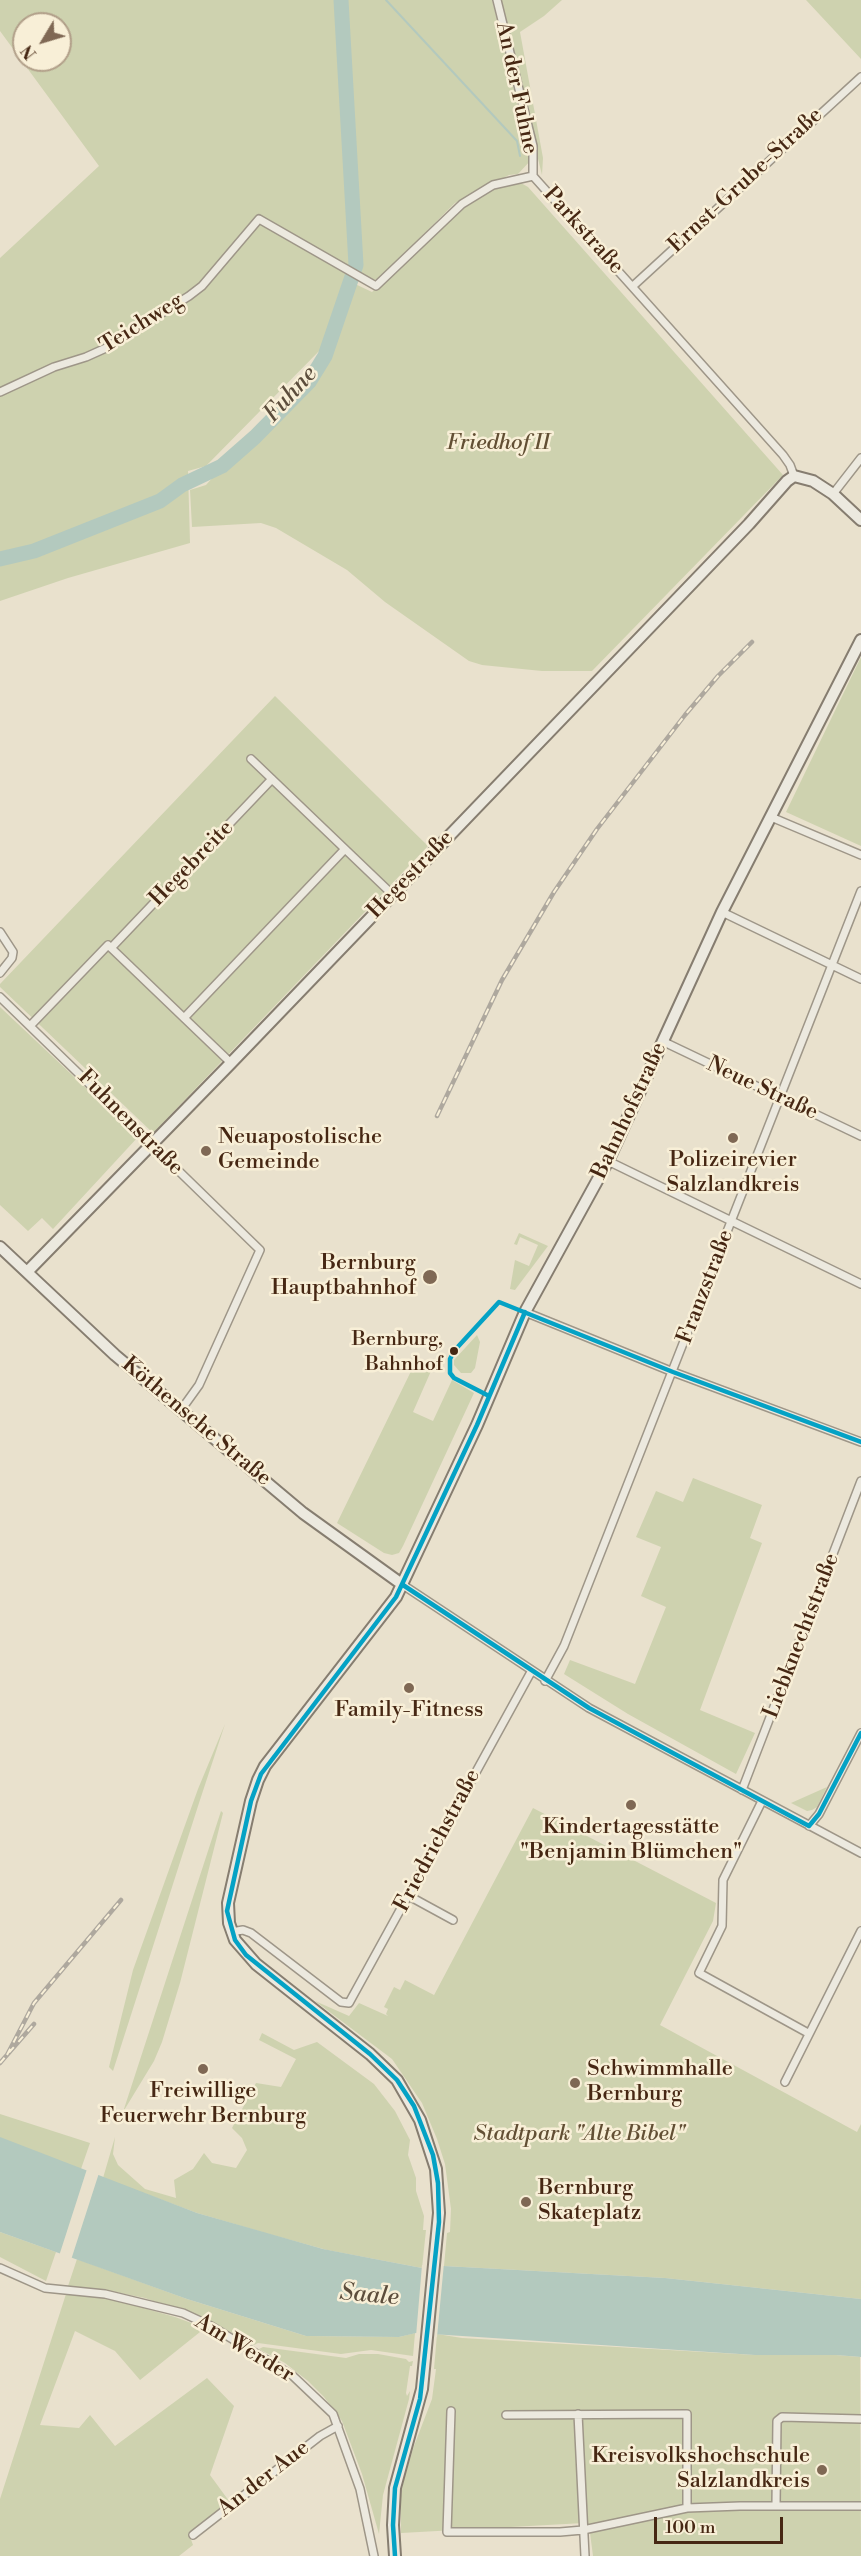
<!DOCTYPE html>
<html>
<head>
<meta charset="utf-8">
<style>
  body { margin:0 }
  #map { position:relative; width:861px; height:2556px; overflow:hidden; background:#e9e1cd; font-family:"Libre Bodoni",serif }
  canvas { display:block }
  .north { position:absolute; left:12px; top:12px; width:60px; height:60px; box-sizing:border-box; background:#f8efd7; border:2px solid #b19f89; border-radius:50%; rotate:232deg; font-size:16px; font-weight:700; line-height:24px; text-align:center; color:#462713 }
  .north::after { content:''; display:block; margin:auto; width:21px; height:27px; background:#7f6854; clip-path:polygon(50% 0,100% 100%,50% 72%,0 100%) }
  .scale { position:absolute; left:654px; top:2517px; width:129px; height:27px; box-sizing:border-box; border:3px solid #462713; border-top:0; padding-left:8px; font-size:18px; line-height:21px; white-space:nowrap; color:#462713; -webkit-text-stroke:4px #f8efd7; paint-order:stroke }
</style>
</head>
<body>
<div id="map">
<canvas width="861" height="2556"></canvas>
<div class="north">N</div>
<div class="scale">100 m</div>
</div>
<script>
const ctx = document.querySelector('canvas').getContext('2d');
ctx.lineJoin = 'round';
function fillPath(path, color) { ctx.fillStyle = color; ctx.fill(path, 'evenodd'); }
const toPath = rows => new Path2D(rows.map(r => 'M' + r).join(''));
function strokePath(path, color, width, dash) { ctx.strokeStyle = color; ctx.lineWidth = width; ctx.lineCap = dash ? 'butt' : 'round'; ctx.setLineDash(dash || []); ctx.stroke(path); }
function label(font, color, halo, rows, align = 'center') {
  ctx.font = font + ' "Libre Bodoni",serif'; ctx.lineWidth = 5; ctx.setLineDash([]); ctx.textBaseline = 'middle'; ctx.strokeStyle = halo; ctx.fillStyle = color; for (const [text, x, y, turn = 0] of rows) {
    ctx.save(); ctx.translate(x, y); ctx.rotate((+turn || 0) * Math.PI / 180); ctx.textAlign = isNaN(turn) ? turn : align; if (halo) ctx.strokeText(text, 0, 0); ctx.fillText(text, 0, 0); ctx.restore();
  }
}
fillPath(toPath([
  [0,0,342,0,358,255,345,0,492,0,531,160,518,174,509,175,455,203,377,280,368,278,358,271,353,283,372,292,464,205,488,191,521,183,528,187,783,475,592,671,542,671,482,665,469,661,385,602,347,570,276,528,261,523,192,527,190,490,206,485,326,351,338,316,324,346,206,466,188,471,190,543,68,578,0,601,0,258,99,166,0,31],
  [24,24,60,24,60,60,24,60],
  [499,0,562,0,544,16,520,32,543,158,542,175],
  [806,0,861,0,861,59],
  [861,657,861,846,786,812],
  [275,696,428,846,153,1133,0,987,0,984],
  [0,1007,138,1137,53,1229,42,1218,28,1231,0,1205],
  [519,1233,548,1246,515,1290,510,1289,515,1260,529,1266,538,1245,520,1237,517,1245,514,1244],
  [477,1335,480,1342,475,1368,471,1373,461,1373,454,1365,454,1360],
  [415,1363,431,1371,413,1412,433,1421,452,1380,474,1393,403,1546,399,1553,392,1555,384,1553,337,1523],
  [693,1478,762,1505,750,1538,762,1543,700,1710,755,1733,736,1774,628,1714,564,1674,570,1660,635,1684,666,1607,641,1596,661,1547,636,1537,656,1491,683,1502],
  [225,1724,199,1803,113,2071,109,2067,133,1970,198,1789],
  [827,1787,817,1807,812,1810,807,1811,791,1803],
  [533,1808,716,1903,713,1921,660,2025,857,2132,861,2124,861,2299,665,2278,444,2266,447,2233,450,2232,451,2209,445,2164,437,2139,422,2103,392,2059,315,2001,349,2016,359,2003,388,2016,386,2014,388,2009,384,2007,394,1987,400,1990,405,1980,434,1995,432,1999],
  [221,1811,223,1813,180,1983,162,2042,154,2061,123,2112],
  [262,2033,294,2050,317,2042,374,2084,395,2111,410,2140,408,2155,416,2178,416,2191,424,2216,423,2230,426,2230,422,2268,327,2250,265,2233,197,2213,103,2178,115,2137,113,2154,118,2165,145,2189,176,2198,174,2180,193,2169,204,2153,212,2163,236,2168,247,2150,242,2138,232,2128,256,2083,281,2087,296,2059,259,2040],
  [0,2114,90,2143,73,2192,0,2140],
  [0,2232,56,2252,46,2281,0,2257],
  [77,2259,187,2299,306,2336,399,2337,415,2333,413,2356,371,2350,341,2354,258,2343,254,2345,216,2324,145,2298,110,2291,68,2286],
  [66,2294,108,2298,175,2317,205,2328,140,2380,115,2351,75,2331,40,2425,79,2428,90,2415,115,2446,207,2378,234,2406,210,2475,229,2501,189,2534,193,2545,179,2556,0,2556,0,2499],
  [437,2334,462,2338,755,2355,836,2355,860,2357,861,2556,593,2556,589,2525,585,2526,584,2523,401,2533,401,2495,404,2479,414,2446,432,2399,436,2369,434,2369],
  [263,2347,346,2358,359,2354,378,2354,406,2359,409,2362,413,2361,412,2366,410,2366,406,2393,407,2396,410,2391,409,2399,383,2495,379,2534,362,2474,342,2421,324,2397,308,2381,285,2363,259,2349]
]), '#ced2af');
fillPath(toPath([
  [0,2137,197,2213,323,2249,380,2260,422,2268,444,2266,665,2278,861,2299,861,2357,836,2355,755,2355,416,2333,399,2337,306,2336,187,2299,0,2232]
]), '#b3c9be');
fillPath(toPath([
  [87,2169,99,2173,71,2260,59,2256],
  [444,2263,437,2337,416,2336,422,2265]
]), '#e9e1cd');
strokePath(toPath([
  [386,0,517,141,520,156]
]), '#b3c9be', 2);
strokePath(toPath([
  [0,559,34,551,160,501,182,485,222,466,255,437,309,382,325,356,356,265,341,0]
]), '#b3c9be', 15);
const street = toPath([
  [497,0,533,146,533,176],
  [633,286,861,77],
  [0,392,54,367,86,357,106,348,189,296,202,286,259,219,376,286,462,204,493,185,533,176,783,455,790,465,794,476],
  [833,494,861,458],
  [251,759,393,895],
  [771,817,861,855],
  [722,912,861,979],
  [0,932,13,952,12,958,0,973],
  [111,948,272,779],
  [0,997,260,1250,199,1385,181,1410],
  [184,1018,345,849],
  [30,1026,108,945,231,1063],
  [662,1041,861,1136],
  [608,1161,861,1284],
  [525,1312,673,1372,861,1442],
  [403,1585,589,1708,861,1853],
  [545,1681,564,1646,861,891],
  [742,1790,861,1481],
  [762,1801,723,1880,722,1926,699,1973,808,2033],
  [809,1826,819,1814,861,1733],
  [409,1896,453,1920],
  [231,1932,243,1930,251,1933,341,2002,349,2003,531,1672],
  [785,2082,861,1931],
  [0,2268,45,2288,105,2294,183,2313,211,2326,293,2376,333,2414,360,2489,374,2556],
  [451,2411,447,2532,560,2532,583,2530,687,2508],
  [578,2414,585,2556],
  [506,2415,687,2414,687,2508,740,2506,861,2506],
  [776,2505,777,2421,782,2417,861,2419],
  [193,2535,320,2436,338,2426]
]);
const secondary = toPath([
  [0,1247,115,1355,303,1513,403,1585],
  [27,1272,231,1063,749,524,787,481,794,476,813,481,833,494,861,520],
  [395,2556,393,2525,395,2488,422,2389,439,2213,436,2169,420,2120,397,2080,370,2054,256,1964,235,1940,229,1923,228,1903,251,1801,258,1780,265,1766,396,1597,477,1425,525,1312,608,1161,722,912,861,640]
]);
strokePath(street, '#9e9688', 10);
strokePath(secondary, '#867d70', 14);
strokePath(street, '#ece9df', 7);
strokePath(secondary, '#ece9df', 10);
const rail = toPath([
  [437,1116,502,980,554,892,597,829,685,715,718,676,752,642],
  [7,2055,34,2003,121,1900],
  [0,2063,34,2024]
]);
strokePath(rail, '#aea89e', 4.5);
strokePath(rail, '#f8efd7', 2, [7]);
strokePath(toPath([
  [489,1396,454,1378,450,1373,450,1359,454,1351,499,1302,673,1372,861,1442],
  [403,1585,589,1708,809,1826,819,1814,861,1733],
  [395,2556,393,2525,395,2488,420,2399,439,2222,438,2183,433,2155,414,2106,397,2080,370,2054,246,1955,235,1940,227,1911,251,1801,261,1774,396,1597,477,1425,525,1312]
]), '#04a2c5', 4.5);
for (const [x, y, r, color] of [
  [733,1138,6,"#7f6854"],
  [206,1151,6,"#7f6854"],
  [430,1277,8,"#7f6854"],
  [454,1351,5,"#462713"],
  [409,1688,6,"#7f6854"],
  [631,1805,6,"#7f6854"],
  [203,2069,6,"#7f6854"],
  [575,2083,6,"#7f6854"],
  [526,2202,6,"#7f6854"],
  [822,2470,6,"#7f6854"]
]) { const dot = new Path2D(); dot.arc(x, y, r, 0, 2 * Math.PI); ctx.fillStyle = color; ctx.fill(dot); strokePath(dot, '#f8efd7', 2); }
label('20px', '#462713', '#f8efd7', [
  ["Bernburg,",443,1340],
  ["Bahnhof",443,1365]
], 'right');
label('22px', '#462713', '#f8efd7', [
  ["An der Fuhne",516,88,78],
  ["Ernst-Grube-Straße",746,181,-43],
  ["Parkstraße",583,231,48],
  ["Teichweg",142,324,-32],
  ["Hegebreite",192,864,-46],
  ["Hegestraße",411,875,-46],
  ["Neue Straße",762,1089,25],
  ["Bahnhofstraße",630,1111,-65],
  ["Fuhnenstraße",130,1123,45],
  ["Franzstraße",706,1287,-69],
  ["Köthensche Straße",196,1422,40],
  ["Liebknechtstraße",802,1636,-69],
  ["Friedrichstraße",438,1841,-62],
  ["Am Werder",244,2349,31],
  ["An der Aue",264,2479,-38]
]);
label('italic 22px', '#624f34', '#f8efd7', [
  ["Friedhof II",498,444],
  ["Stadtpark \"Alte Bibel\"",579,2135]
]);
label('22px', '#462713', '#f8efd7', [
  ["Neuapostolische",218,1138,"left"],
  ["Gemeinde",218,1163,"left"],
  ["Polizeirevier",733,1161],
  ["Salzlandkreis",733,1186],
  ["Bernburg",416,1264,"right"],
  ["Hauptbahnhof",416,1289,"right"],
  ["Family-Fitness",409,1711],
  ["Kindertagesstätte",631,1828],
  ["\"Benjamin Blümchen\"",631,1853],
  ["Schwimmhalle",587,2070,"left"],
  ["Bernburg",587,2095,"left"],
  ["Freiwillige",203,2092],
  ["Feuerwehr Bernburg",203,2117],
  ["Bernburg",538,2189,"left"],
  ["Skateplatz",538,2214,"left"],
  ["Kreisvolkshochschule",810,2457,"right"],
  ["Salzlandkreis",810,2482,"right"]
]);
label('italic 24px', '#5c4d3c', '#f8efd7', [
  ["Fuhne",291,395,-48],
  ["Saale",369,2296,5]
]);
</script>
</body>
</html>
